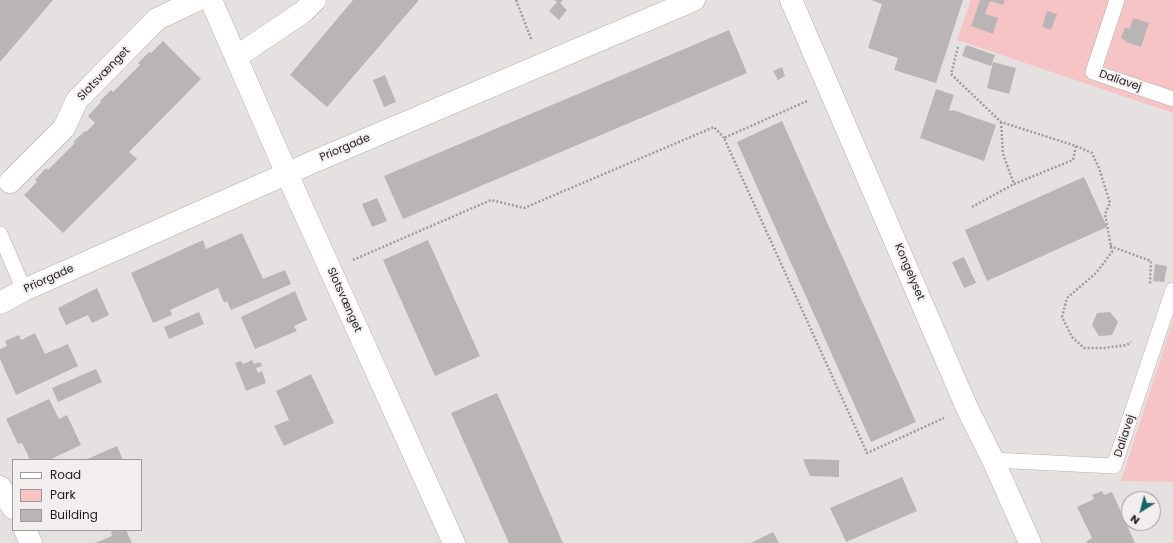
<!DOCTYPE html>
<html>
<head>
<meta charset="utf-8">
<style>
  body { margin:0 }
  #map { position:relative; width:1173px; height:543px; overflow:hidden; background:#e6e1e1; font-family:Poppins,sans-serif }
  canvas { display:block }
  .legend { position:absolute; left:12px; top:459px; width:130px; height:72px; box-sizing:border-box; background:#f3eeee; border:1px solid #9e9a9a; margin:0; padding:5px 7px; list-style:none; font-size:12px; color:#1e1d1d }
  .legend li { display:flex; align-items:center; gap:8px; height:20px }
  .legend b { width:20px; border:1px solid #9e9a9a }
  .north { position:absolute; left:1121px; top:491px; width:40px; height:40px; box-sizing:border-box; background:#f3eeee; border:1px solid #9e9a9a; border-radius:50%; rotate:216deg; font-size:11px; font-weight:700; line-height:16px; text-align:center; color:#1e1d1d }
  .north::after { content:''; display:block; margin:auto; width:14px; height:18px; background:#176665; clip-path:polygon(50% 0,100% 100%,50% 72%,0 100%) }
</style>
</head>
<body>
<div id="map">
<canvas width="1173" height="543"></canvas>
<ul class="legend">
<li><b style="height:5px;background:#fff"></b>Road</li>
<li><b style="height:11px;background:#f7c4c6"></b>Park</li>
<li><b style="height:11px;background:#bab5b5"></b>Building</li>
</ul>
<div class="north">N</div>
</div>
<script>
const ctx = document.querySelector('canvas').getContext('2d');
ctx.lineJoin = 'round';
function fillPath(path, color) { ctx.fillStyle = color; ctx.fill(path, 'evenodd'); }
const toPath = rows => new Path2D(rows.map(r => 'M' + r).join(''));
function strokePath(path, color, width, dash) { ctx.strokeStyle = color; ctx.lineWidth = width; ctx.lineCap = dash ? 'butt' : 'round'; ctx.setLineDash(dash || []); ctx.stroke(path); }
function label(font, color, halo, rows, align = 'center') {
  ctx.font = font + ' Poppins,sans-serif'; ctx.lineWidth = 4; ctx.setLineDash([]); ctx.textBaseline = 'middle'; ctx.strokeStyle = halo; ctx.fillStyle = color; for (const [text, x, y, turn = 0] of rows) {
    ctx.save(); ctx.translate(x, y); ctx.rotate((+turn || 0) * Math.PI / 180); ctx.textAlign = isNaN(turn) ? turn : align; if (halo) ctx.strokeText(text, 0, 0); ctx.fillText(text, 0, 0); ctx.restore();
  }
}
fillPath(toPath([
  [971,0,1173,0,1173,113,957,40],
  [1173,320,1173,482,1121,481]
]), '#f7c4c6');
fillPath(toPath([
  [0,0,53,0,0,62],
  [353,0,419,0,327,107,290,75],
  [554,0,563,0,560,3,567,10,559,20,549,11,557,2],
  [871,0,963,0,936,83,894,70,898,58,868,48,882,4],
  [980,0,1005,0,1003,5,990,1,985,14,998,18,993,34,971,26],
  [1047,11,1057,14,1051,30,1042,27],
  [1133,18,1149,23,1141,47,1125,42,1126,41,1121,38,1125,27,1130,29],
  [729,30,747,73,403,219,384,176],
  [163,41,201,79,129,152,137,159,63,233,24,195,37,182,35,180,46,168,48,170,75,143,73,142,85,131,86,132,95,123,88,116,101,102,100,101,111,90,113,92,140,65,138,63,149,52,151,53],
  [966,45,995,55,991,66,962,56],
  [993,62,1016,68,1009,94,987,88],
  [782,67,785,76,778,80,773,71],
  [385,75,396,102,384,107,373,80],
  [936,89,954,95,949,110,952,111,953,110,996,125,984,161,920,138],
  [782,121,916,422,871,442,737,142],
  [1084,177,1107,227,987,281,965,230],
  [377,198,387,221,372,227,362,204],
  [242,233,263,279,285,270,291,284,231,310,227,301,224,303,218,288,170,310,172,315,153,323,131,273,203,240,206,249],
  [428,240,480,356,435,376,383,260],
  [964,257,976,283,964,288,952,262],
  [1155,264,1167,266,1164,282,1153,281],
  [97,288,109,315,92,323,88,315,66,325,58,308],
  [295,291,307,320,294,326,297,331,255,349,241,317],
  [199,312,204,324,169,339,164,327],
  [1110,312,1118,322,1112,335,1099,336,1092,325,1097,313],
  [35,333,45,354,68,344,78,366,16,395,0,359,0,349,7,346,5,341,19,335,21,340],
  [252,360,254,364,260,362,262,366,256,368,258,373,262,371,266,383,246,391,235,363,241,361,243,364],
  [96,369,102,382,58,402,52,388],
  [311,374,334,423,284,446,274,426,289,420,276,391],
  [497,393,563,543,509,543,451,413],
  [49,399,59,419,67,415,81,445,49,460,30,460,22,443,18,444,6,419],
  [117,446,123,460,85,460],
  [803,459,839,460,839,477,810,476],
  [902,477,917,511,846,542,830,508],
  [1102,491,1104,495,1112,492,1135,543,1087,543,1087,541,1092,538,1077,507,1094,499,1092,495],
  [116,530,120,530,121,532,126,530,132,543,95,543,112,536,111,532],
  [773,532,779,543,751,543]
]), '#bab5b5');
const service = toPath([
  [1117,0,1093,72,1173,99],
  [0,234,24,290],
  [993,460,1114,466,1173,290]
]);
const minor = toPath([
  [236,57,303,12,315,0],
  [10,182,64,128,77,100,157,19,197,0],
  [0,303,24,290,313,162,694,0],
  [0,487,13,508],
  [25,530,31,543]
]);
const tertiary = toPath([
  [211,0,287,174,454,543],
  [791,0,967,408,993,460,1030,543]
]);
strokePath(service, '#b3aeae', 16);
strokePath(minor, '#b3aeae', 23);
strokePath(tertiary, '#b3aeae', 23);
strokePath(toPath([
  [516,0,532,41],
  [958,47,951,74,1001,122,1076,146,1073,160,1014,184,1003,154,1001,122],
  [807,101,724,138,867,453,944,418],
  [1076,146,1092,153,1099,168,1110,203,1105,214,1112,252,1096,273,1067,298,1062,317,1072,337,1084,348,1104,348,1127,345,1131,342],
  [972,207,1014,184],
  [1110,246,1151,261,1150,284],
  [353,260,491,200,524,208,714,127,724,138]
]), '#9f9c9c', 2.5, [2, 2]);
strokePath(service, '#fff', 15);
strokePath(minor, '#fff', 22);
strokePath(tertiary, '#fff', 22);
label('11px', '#1e1d1d', '#f3eeee', [
  ["Slotsvænget",104,74,-46],
  ["Daliavej",1120,81,19],
  ["Priorgade",345,148,-23],
  ["Kongelyset",909,272,67],
  ["Priorgade",49,279,-24],
  ["Slotsvænget",344,300,66],
  ["Daliavej",1125,436,-72]
]);
</script>
</body>
</html>
